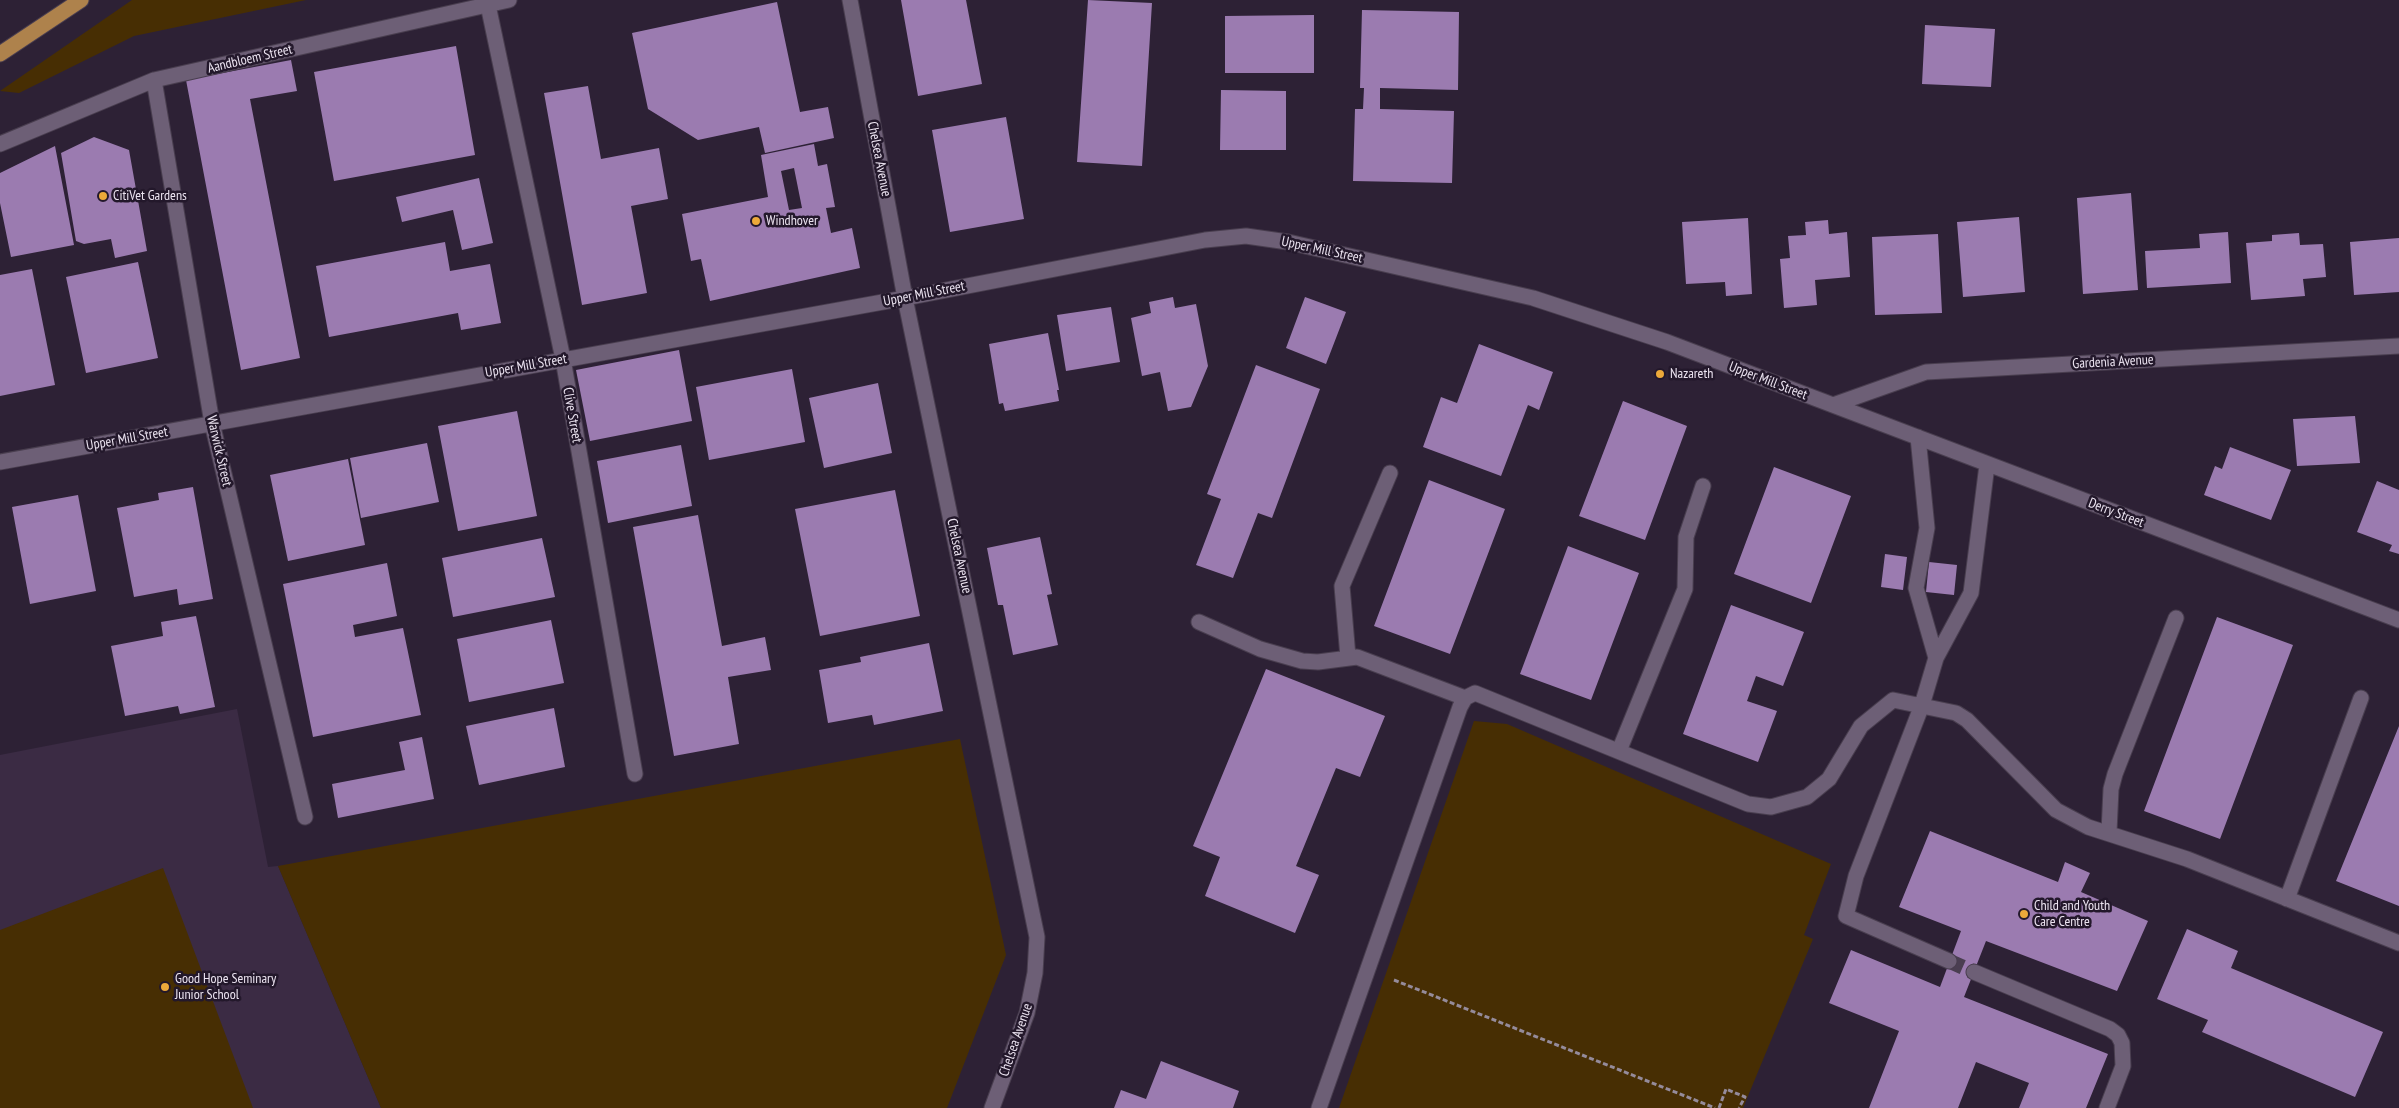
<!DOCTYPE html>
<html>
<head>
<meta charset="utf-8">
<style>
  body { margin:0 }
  canvas { display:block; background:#2d2135 }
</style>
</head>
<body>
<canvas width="2399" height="1108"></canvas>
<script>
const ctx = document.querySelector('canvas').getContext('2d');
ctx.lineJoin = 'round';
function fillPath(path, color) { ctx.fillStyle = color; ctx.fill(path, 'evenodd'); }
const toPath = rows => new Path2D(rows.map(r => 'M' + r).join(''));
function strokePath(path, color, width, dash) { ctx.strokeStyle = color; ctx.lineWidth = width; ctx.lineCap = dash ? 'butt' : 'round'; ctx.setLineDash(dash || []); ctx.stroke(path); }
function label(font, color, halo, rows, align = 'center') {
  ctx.font = font + ' "PT Sans Narrow",sans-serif'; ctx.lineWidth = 5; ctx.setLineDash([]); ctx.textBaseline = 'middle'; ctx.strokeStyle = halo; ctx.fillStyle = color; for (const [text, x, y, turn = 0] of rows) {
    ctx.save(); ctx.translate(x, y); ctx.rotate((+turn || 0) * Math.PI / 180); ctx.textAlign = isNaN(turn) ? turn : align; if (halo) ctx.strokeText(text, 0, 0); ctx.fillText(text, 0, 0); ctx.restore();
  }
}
fillPath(toPath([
  [237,709,268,867,278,866,381,1108,0,1108,0,755]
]), '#3b2b44');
fillPath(toPath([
  [132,0,306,0,134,36,19,93,0,91],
  [1474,721,1507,724,1831,864,1804,935,1813,939,1743,1108,1339,1108],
  [960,739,1006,955,947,1108,381,1108,278,866],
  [163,868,253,1108,0,1108,0,930]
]), '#472e03');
fillPath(toPath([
  [901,0,966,0,982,84,918,96],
  [1088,0,1152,3,1142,166,1077,162],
  [777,2,800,112,828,107,834,138,765,153,759,127,698,140,648,109,632,33],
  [1362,10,1459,12,1458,90,1380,88,1380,109,1454,111,1452,183,1353,181,1355,109,1363,109,1364,88,1360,88],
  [1314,15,1314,73,1225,73,1225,16],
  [1925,25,1995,29,1991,87,1922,84],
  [456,46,475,155,334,181,314,72],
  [291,60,297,91,250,99,300,358,241,370,186,80],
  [588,86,601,159,659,148,668,199,631,206,647,293,582,305,544,93],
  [1221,90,1286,91,1286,150,1220,150],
  [1006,117,1024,219,950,232,932,130],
  [94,137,129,150,147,251,115,258,111,239,84,244,76,241,61,153],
  [814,144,818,166,827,164,835,207,826,208,831,233,852,228,860,268,710,301,701,259,691,261,682,214,768,197,761,155],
  [794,168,802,208,789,210,781,171],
  [55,146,74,245,11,257,0,203,0,173],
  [479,178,493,243,462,250,453,210,402,222,396,197],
  [2131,193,2138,290,2083,294,2077,198],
  [2019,217,2025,292,1963,297,1957,222],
  [1748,218,1752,294,1726,296,1725,282,1686,284,1682,222],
  [1828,220,1829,234,1847,232,1850,277,1815,280,1817,305,1784,308,1780,259,1790,258,1788,236,1806,235,1805,222],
  [2228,232,2231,283,2147,288,2145,251,2200,248,2199,234],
  [2299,233,2300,245,2323,244,2326,277,2303,279,2305,296,2251,300,2246,243,2272,241,2272,235],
  [1938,234,1942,313,1875,315,1872,237],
  [2399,238,2399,292,2354,295,2350,242],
  [445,242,450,271,490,264,501,323,461,330,458,313,329,337,316,266],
  [138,262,158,358,86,373,66,277],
  [32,269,55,385,0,396,0,275],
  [1173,297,1175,308,1196,304,1208,366,1191,407,1168,411,1160,372,1142,376,1131,318,1151,313,1149,302],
  [1305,297,1346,312,1326,364,1286,348],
  [1111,307,1120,362,1066,371,1057,315],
  [1048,333,1059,390,1057,390,1059,401,1005,411,1003,403,999,404,989,344],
  [1479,344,1553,372,1539,410,1528,405,1501,476,1423,447,1441,397,1457,403],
  [679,350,692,421,590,441,576,370],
  [1256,365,1320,389,1272,518,1258,513,1233,578,1196,565,1221,499,1207,494],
  [792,369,805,442,709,460,696,387],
  [878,383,892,453,824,468,809,398],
  [1623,401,1687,426,1645,540,1579,516],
  [517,411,537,516,458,531,438,426],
  [2355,416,2360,463,2297,466,2293,419],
  [427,443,439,502,361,518,350,458],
  [681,445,692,506,608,523,597,461],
  [2230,447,2291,470,2271,520,2204,495,2215,466,2222,469],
  [348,459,365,545,288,561,270,475],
  [1774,467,1851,496,1811,603,1734,574],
  [1429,480,1505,509,1450,654,1374,626],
  [2377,481,2399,490,2399,554,2389,551,2392,545,2357,532],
  [193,487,213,599,179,605,177,589,134,597,117,508,159,500,158,493],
  [895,490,920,616,820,636,795,509],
  [78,495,96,591,30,604,12,507],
  [698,515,722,646,765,637,771,670,728,677,739,744,674,756,633,527],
  [1040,537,1052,594,1047,595,1058,645,1013,655,1003,605,998,605,987,548],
  [542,538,555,597,453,617,442,558],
  [1568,546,1639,573,1591,700,1520,674],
  [1885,554,1907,557,1903,590,1881,587],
  [1929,562,1957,565,1954,595,1926,592],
  [387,563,397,616,353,625,355,637,403,628,421,715,313,737,283,584],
  [1731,605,1804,632,1783,686,1756,676,1747,701,1777,711,1758,762,1683,734],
  [196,616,215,707,180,714,178,706,125,716,111,646,163,636,161,622],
  [2217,617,2293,645,2220,839,2144,811],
  [551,620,564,683,469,702,457,639],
  [929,643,943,711,874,725,872,715,828,723,819,670,861,662,860,657],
  [1266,669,1385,716,1360,777,1336,768,1296,866,1319,875,1295,933,1205,896,1220,857,1193,846],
  [554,708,565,767,479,785,466,726],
  [2399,726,2399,906,2336,881],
  [422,737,434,799,338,818,332,784,405,770,399,742],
  [1930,831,2058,882,2065,862,2090,873,2081,892,2148,921,2117,991,1986,941,1964,997,2108,1054,2086,1108,2019,1108,2029,1083,1976,1062,1958,1108,1869,1108,1899,1031,1829,1003,1851,950,1940,987,1961,931,1899,907],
  [2187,929,2238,951,2231,968,2383,1032,2355,1097,2202,1032,2208,1020,2157,999],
  [1161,1061,1239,1091,1233,1108,1114,1108,1121,1090,1146,1099]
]), '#9b7bb0');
strokePath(toPath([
  [1949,961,1974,972]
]), '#4a3e51', 15, [15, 8]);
const minor = toPath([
  [484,0,488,5,563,359,635,774],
  [850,0,905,298,1037,937,1035,973,1027,1013,992,1108],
  [154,80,212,423,305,817],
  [0,144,154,80,509,0],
  [1833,405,1926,372,2399,346],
  [1918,437,1927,528,1916,588,1936,658],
  [0,462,905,298,1205,240,1246,236,1288,242,1533,298,1667,342,2399,620],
  [1199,622,1260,649,1302,661,1318,662,1357,657,1465,698],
  [1348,657,1342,586,1390,473],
  [1619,751,1685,589,1686,537,1703,486],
  [2109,832,2111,789,2115,774,2176,618],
  [2287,899,2361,698],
  [1949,961,1846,916,1856,876,1922,705,1936,658,1971,593,1987,465],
  [1974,972,2110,1029,2118,1035,2122,1043,2123,1066,2107,1108],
  [1319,1108,1460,707,1465,698,1475,693,1748,804,1771,807,1807,797,1829,779,1861,726,1893,700,1956,713,1967,720,2056,810,2088,827,2187,859,2399,943]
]);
const major = toPath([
  [0,54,81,0]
]);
strokePath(minor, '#493e4f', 17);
strokePath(major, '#493e4f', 17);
strokePath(toPath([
  [1394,980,1715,1108],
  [1719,1108,1726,1089,1745,1097,1739,1108]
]), '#958b9b', 3, [5, 2.5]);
strokePath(minor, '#6d5f76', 15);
strokePath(major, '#ae824c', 15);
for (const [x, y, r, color] of [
  [103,196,5,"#eca93a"],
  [756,221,5,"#eca93a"],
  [1660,374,5,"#eca93a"],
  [2024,914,5,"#eca93a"],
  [165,987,5,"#eca93a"]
]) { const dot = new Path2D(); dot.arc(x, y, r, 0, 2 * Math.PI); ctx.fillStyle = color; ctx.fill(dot); strokePath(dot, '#23182b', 2); }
label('14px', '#ece4f1', '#23182b', [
  ["Aandbloem Street",250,59,-13],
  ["Chelsea Avenue",879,159,79],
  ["Upper Mill Street",1322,250,12],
  ["Upper Mill Street",924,294,-11],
  ["Gardenia Avenue",2113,362,-3],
  ["Upper Mill Street",526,366,-10],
  ["Upper Mill Street",1768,381,21],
  ["Clive Street",572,415,80],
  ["Upper Mill Street",127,439,-10],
  ["Warwick Street",219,451,77],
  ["Derry Street",2116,513,21],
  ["Chelsea Avenue",959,556,78],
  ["Chelsea Avenue",1016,1040,-71]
]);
label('14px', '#ece4f1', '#23182b', [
  ["CitiVet Gardens",113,196],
  ["Windhover",766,221],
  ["Nazareth",1670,374],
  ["Child and Youth",2034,906],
  ["Care Centre",2034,922],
  ["Good Hope Seminary",175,979],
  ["Junior School",175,995]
], 'left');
</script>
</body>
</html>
